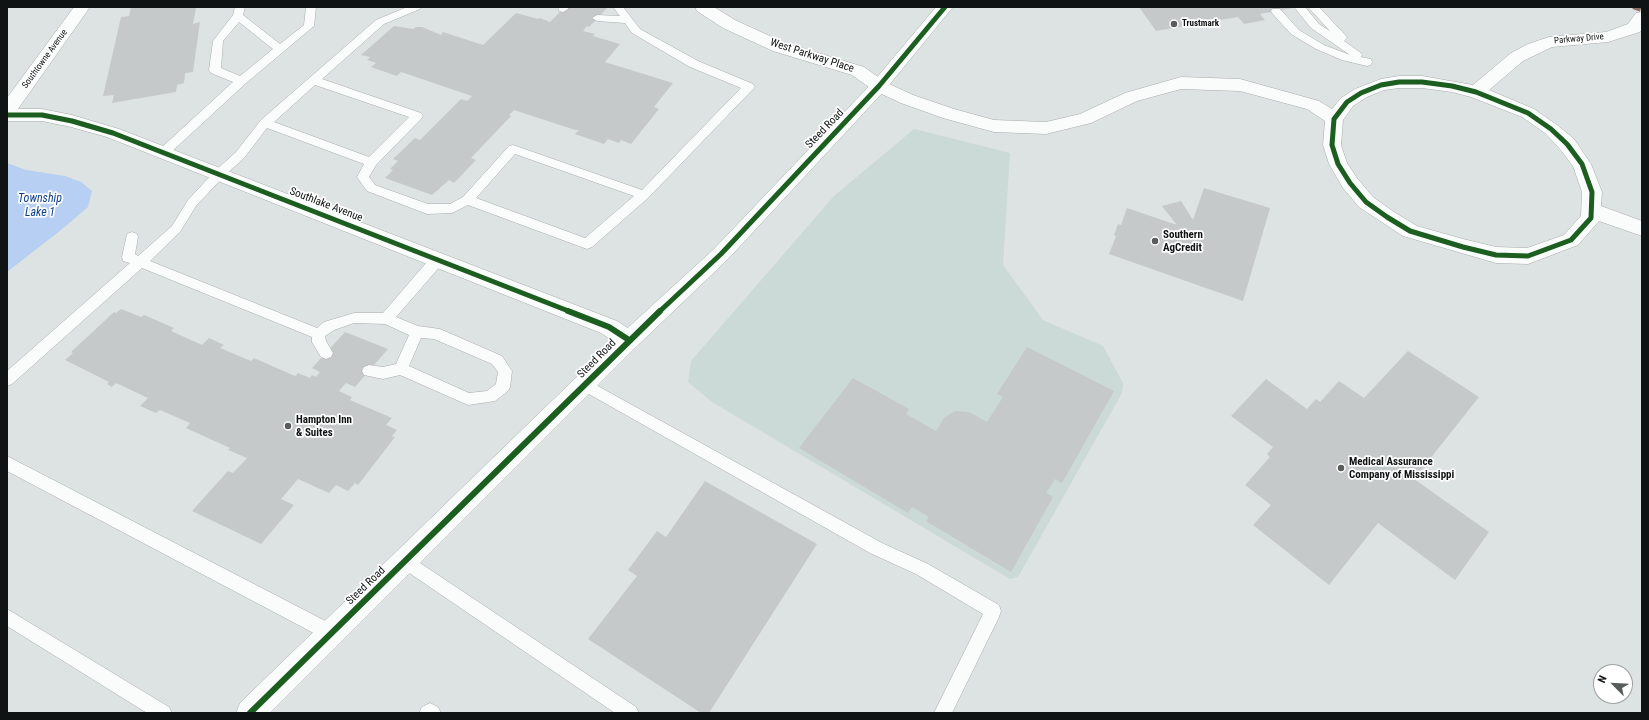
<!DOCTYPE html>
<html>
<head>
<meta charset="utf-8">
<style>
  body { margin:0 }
  #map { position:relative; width:1649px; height:720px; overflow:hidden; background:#dde3e2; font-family:"Roboto Condensed",sans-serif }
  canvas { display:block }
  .frame { position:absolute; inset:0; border:8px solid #101313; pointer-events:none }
  .north { position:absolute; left:1593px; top:664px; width:40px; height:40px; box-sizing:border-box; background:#fff; border:1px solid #9fa1a1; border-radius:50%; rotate:294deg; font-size:11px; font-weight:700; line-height:16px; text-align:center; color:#101313 }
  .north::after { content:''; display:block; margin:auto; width:14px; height:18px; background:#585c5b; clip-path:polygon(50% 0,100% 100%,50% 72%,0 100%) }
</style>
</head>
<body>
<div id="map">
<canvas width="1649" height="720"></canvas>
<div class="frame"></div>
<div class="north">N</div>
</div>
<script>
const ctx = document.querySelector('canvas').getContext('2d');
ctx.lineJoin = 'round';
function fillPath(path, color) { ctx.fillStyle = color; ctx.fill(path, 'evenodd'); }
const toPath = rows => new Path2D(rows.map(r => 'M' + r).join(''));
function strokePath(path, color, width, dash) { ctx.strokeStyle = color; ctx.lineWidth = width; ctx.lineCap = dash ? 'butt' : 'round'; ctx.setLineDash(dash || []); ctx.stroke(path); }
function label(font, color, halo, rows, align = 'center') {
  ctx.font = font + ' "Roboto Condensed",sans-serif'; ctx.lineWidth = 3.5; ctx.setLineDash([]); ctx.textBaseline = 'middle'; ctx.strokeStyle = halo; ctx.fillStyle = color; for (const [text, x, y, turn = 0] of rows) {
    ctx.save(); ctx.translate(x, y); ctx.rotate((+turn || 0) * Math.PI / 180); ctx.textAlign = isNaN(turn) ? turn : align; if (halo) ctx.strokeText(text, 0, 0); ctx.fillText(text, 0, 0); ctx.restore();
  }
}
fillPath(toPath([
  [914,129,1010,153,1003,265,1043,320,1103,346,1123,383,1122,393,1018,577,1010,579,712,402,688,382,691,361,834,196]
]), '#cbd9d7');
fillPath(toPath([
  [7,163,26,170,65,176,81,182,92,191,88,207,61,230,7,272]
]), '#b6cff2');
fillPath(toPath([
  [131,7,200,7,196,8,193,24,200,22,193,72,185,73,184,83,177,85,176,92,112,103,114,95,103,96,121,17,129,16],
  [565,7,608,7,589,27,587,26,583,31,595,34,593,36,620,44,605,62,673,83,654,107,659,109,631,144,621,140,619,143,608,139,604,144,575,134,579,130,575,130,514,110,509,115,511,116,471,158,476,160,454,183,449,180,432,195,385,178,393,170,390,169,398,161,393,159,415,138,420,140,461,99,467,101,472,96,401,72,397,76,371,67,376,63,367,60,370,57,361,55,394,26,413,29,416,27,422,27,441,35,443,32,483,45,516,13,538,19,540,18,550,22],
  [1139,7,1293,7,1293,8,1260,14,1265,20,1244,24,1238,17,1156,31],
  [1204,188,1270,208,1243,301,1109,254,1116,236,1114,235,1118,224,1121,225,1127,208,1177,225,1162,206,1181,201,1193,220],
  [121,309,141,317,144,315,174,328,171,331,202,345,209,338,224,345,220,348,251,361,254,358,295,376,298,373,310,378,312,375,316,377,320,372,312,368,345,332,388,349,355,387,346,383,339,391,352,397,350,400,392,418,386,425,397,430,392,436,395,437,358,485,355,483,348,491,336,485,329,493,298,479,281,499,294,505,261,544,192,511,228,471,233,473,247,458,228,450,230,448,186,428,190,423,160,410,156,413,140,406,148,398,116,383,112,387,107,384,109,382,65,360,73,353,71,352,114,312,116,313],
  [1027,347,1114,391,1062,483,1055,479,1046,493,1053,497,1011,572,926,521,929,517,912,507,908,513,799,448,853,378,909,409,906,414,936,431,944,418,955,411,969,412,987,422,1003,397,997,394],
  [1408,351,1479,397,1414,479,1489,532,1455,580,1378,523,1329,585,1253,525,1271,505,1245,485,1270,457,1267,454,1273,447,1231,416,1266,379,1307,409,1316,399,1320,402,1339,381,1364,398],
  [705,481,817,544,709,713,701,713,588,639,637,576,628,570,657,531,666,537]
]), '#c5c9ca');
const service = toPath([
  [235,7,245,7,243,15,280,44,304,25,306,7,316,7,314,26,245,84,168,155,160,155,158,152,160,149,233,82,211,73,209,70,213,41,233,15,235,7],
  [239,22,273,49,240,76,221,68,223,41,239,22],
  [407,7,421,7,420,9,384,24,322,79,421,113,423,116,421,119,376,165,369,177,375,185,428,204,450,204,463,197,509,146,513,145,642,190,741,88,690,67,632,33,625,23,597,21,592,18,597,15,620,16,613,7,623,7,640,29,698,61,753,84,755,87,648,198,592,247,587,249,468,205,452,213,427,214,367,191,357,177,364,164,267,128,244,158,223,177,196,206,180,232,150,261,317,328,324,322,354,313,383,313,433,255,438,254,443,255,444,259,443,263,396,317,418,326,440,329,502,356,512,371,510,387,508,391,495,401,468,405,400,375,383,379,364,375,362,371,364,367,369,365,383,367,396,364,409,335,385,324,354,323,334,330,325,336,326,341,333,353,331,357,326,359,321,357,312,342,312,337,142,268,12,384,7,386,7,371,130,263,123,261,122,257,127,234,132,232,137,234,138,237,135,254,138,256,172,226,188,200,215,171,236,152,261,120,376,20,407,7],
  [315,85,409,117,369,157,274,122,315,85],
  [515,154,634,196,585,238,476,198,515,154],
  [421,338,434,339,492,364,498,372,496,384,487,391,469,393,409,366,421,338],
  [558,7,568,7,568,9,563,12,559,11,558,7],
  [1294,7,1305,7,1319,24,1330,31,1308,7,1319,7,1346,36,1347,38,1344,41,1361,53,1362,55,1361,57,1371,59,1372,62,1371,65,1367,66,1342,60,1316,49,1291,34,1272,13,1271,11,1272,9,1280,9,1299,30,1324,45,1350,55,1311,28,1294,7],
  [585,379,882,543,928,564,999,605,1001,611,999,617,952,713,934,713,983,614,916,574,870,553,580,389,578,385,580,381,585,379],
  [7,456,337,627,339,633,337,639,331,641,325,639,7,471,7,456],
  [405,553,636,707,639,713,615,713,399,566,397,561,399,556,405,553],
  [7,609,169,707,172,713,147,713,7,626,7,609],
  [430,703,438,707,441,713,419,713,422,707,430,703]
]);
const minor = toPath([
  [74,7,90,7,18,109,42,109,72,115,119,129,617,321,637,334,640,340,637,346,629,349,621,346,601,333,107,137,71,127,42,121,7,121,7,98,74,7],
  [695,7,714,7,735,20,785,43,864,67,885,82,913,95,954,109,994,120,1046,122,1080,114,1125,93,1181,77,1240,79,1319,101,1332,109,1341,98,1355,89,1381,79,1399,76,1422,76,1473,85,1511,53,1528,44,1549,37,1606,32,1628,24,1636,13,1642,12,1642,29,1640,32,1608,42,1552,47,1523,61,1489,90,1534,109,1557,125,1574,139,1591,164,1602,192,1601,206,1642,221,1642,236,1599,221,1578,245,1528,264,1496,263,1403,236,1359,207,1343,188,1329,164,1323,145,1325,121,1307,109,1240,91,1181,89,1137,101,1091,123,1046,134,994,132,943,118,901,103,873,90,852,75,773,51,723,28,697,11,695,7],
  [1399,88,1422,88,1452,92,1471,97,1522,117,1545,133,1560,149,1573,166,1582,192,1581,216,1564,235,1527,248,1496,247,1463,239,1417,226,1394,212,1373,197,1357,178,1347,163,1341,145,1343,120,1353,106,1367,97,1384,90,1399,88]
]);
const tertiary = toPath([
  [936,7,953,7,885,90,728,259,637,346,270,713,236,713,240,703,621,334,714,249,873,82,936,7]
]);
strokePath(service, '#a7acab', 1);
strokePath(minor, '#a7acab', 1);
strokePath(tertiary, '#a7acab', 1);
fillPath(service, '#fafbfb');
fillPath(minor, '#fafbfb');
fillPath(tertiary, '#fafbfb');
strokePath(toPath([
  [1633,7,1642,10]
]), '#8d6e63', 4, [8, 4]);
strokePath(toPath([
  [1399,82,1422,82,1452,86,1476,92,1528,113,1551,129,1567,144,1582,164,1592,192,1591,218,1571,240,1528,256,1496,255,1463,247,1410,231,1387,217,1366,202,1350,183,1338,164,1332,145,1334,119,1347,102,1361,93,1381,85,1399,82],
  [7,115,42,115,72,121,113,133,571,312],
  [659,312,721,254,879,86,945,7]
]), '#1b5e20', 5);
strokePath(toPath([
  [568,311,609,327,629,340],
  [250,713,660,311]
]), '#1b5e20', 6);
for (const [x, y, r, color] of [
  [1174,24,4,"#585c5b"],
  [1155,241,4,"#585c5b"],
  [288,426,4,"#585c5b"],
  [1341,468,4,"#585c5b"]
]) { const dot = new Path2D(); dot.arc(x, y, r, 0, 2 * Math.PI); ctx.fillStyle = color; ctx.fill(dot); strokePath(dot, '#fff', 1.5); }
label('bold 9px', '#101313', '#fff', [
  ["Trustmark",1182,24]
], 'left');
label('9px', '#101313', '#fff', [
  ["Parkway Drive",1579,39,-5],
  ["Southtowne Avenue",45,59,-54]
]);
label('11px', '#101313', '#fff', [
  ["West Parkway Place",812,56,18],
  ["Steed Road",825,129,-46],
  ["Southlake Avenue",326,205,21],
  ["Steed Road",597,359,-45],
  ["Steed Road",366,586,-44]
]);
label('bold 11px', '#101313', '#fff', [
  ["Southern",1163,235],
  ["AgCredit",1163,248],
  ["Hampton Inn",296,420],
  ["& Suites",296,433],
  ["Medical Assurance",1349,462],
  ["Company of Mississippi",1349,475]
], 'left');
label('italic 12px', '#0d3f86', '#fff', [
  ["Township",40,199],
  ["Lake 1",40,213]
]);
</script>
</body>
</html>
